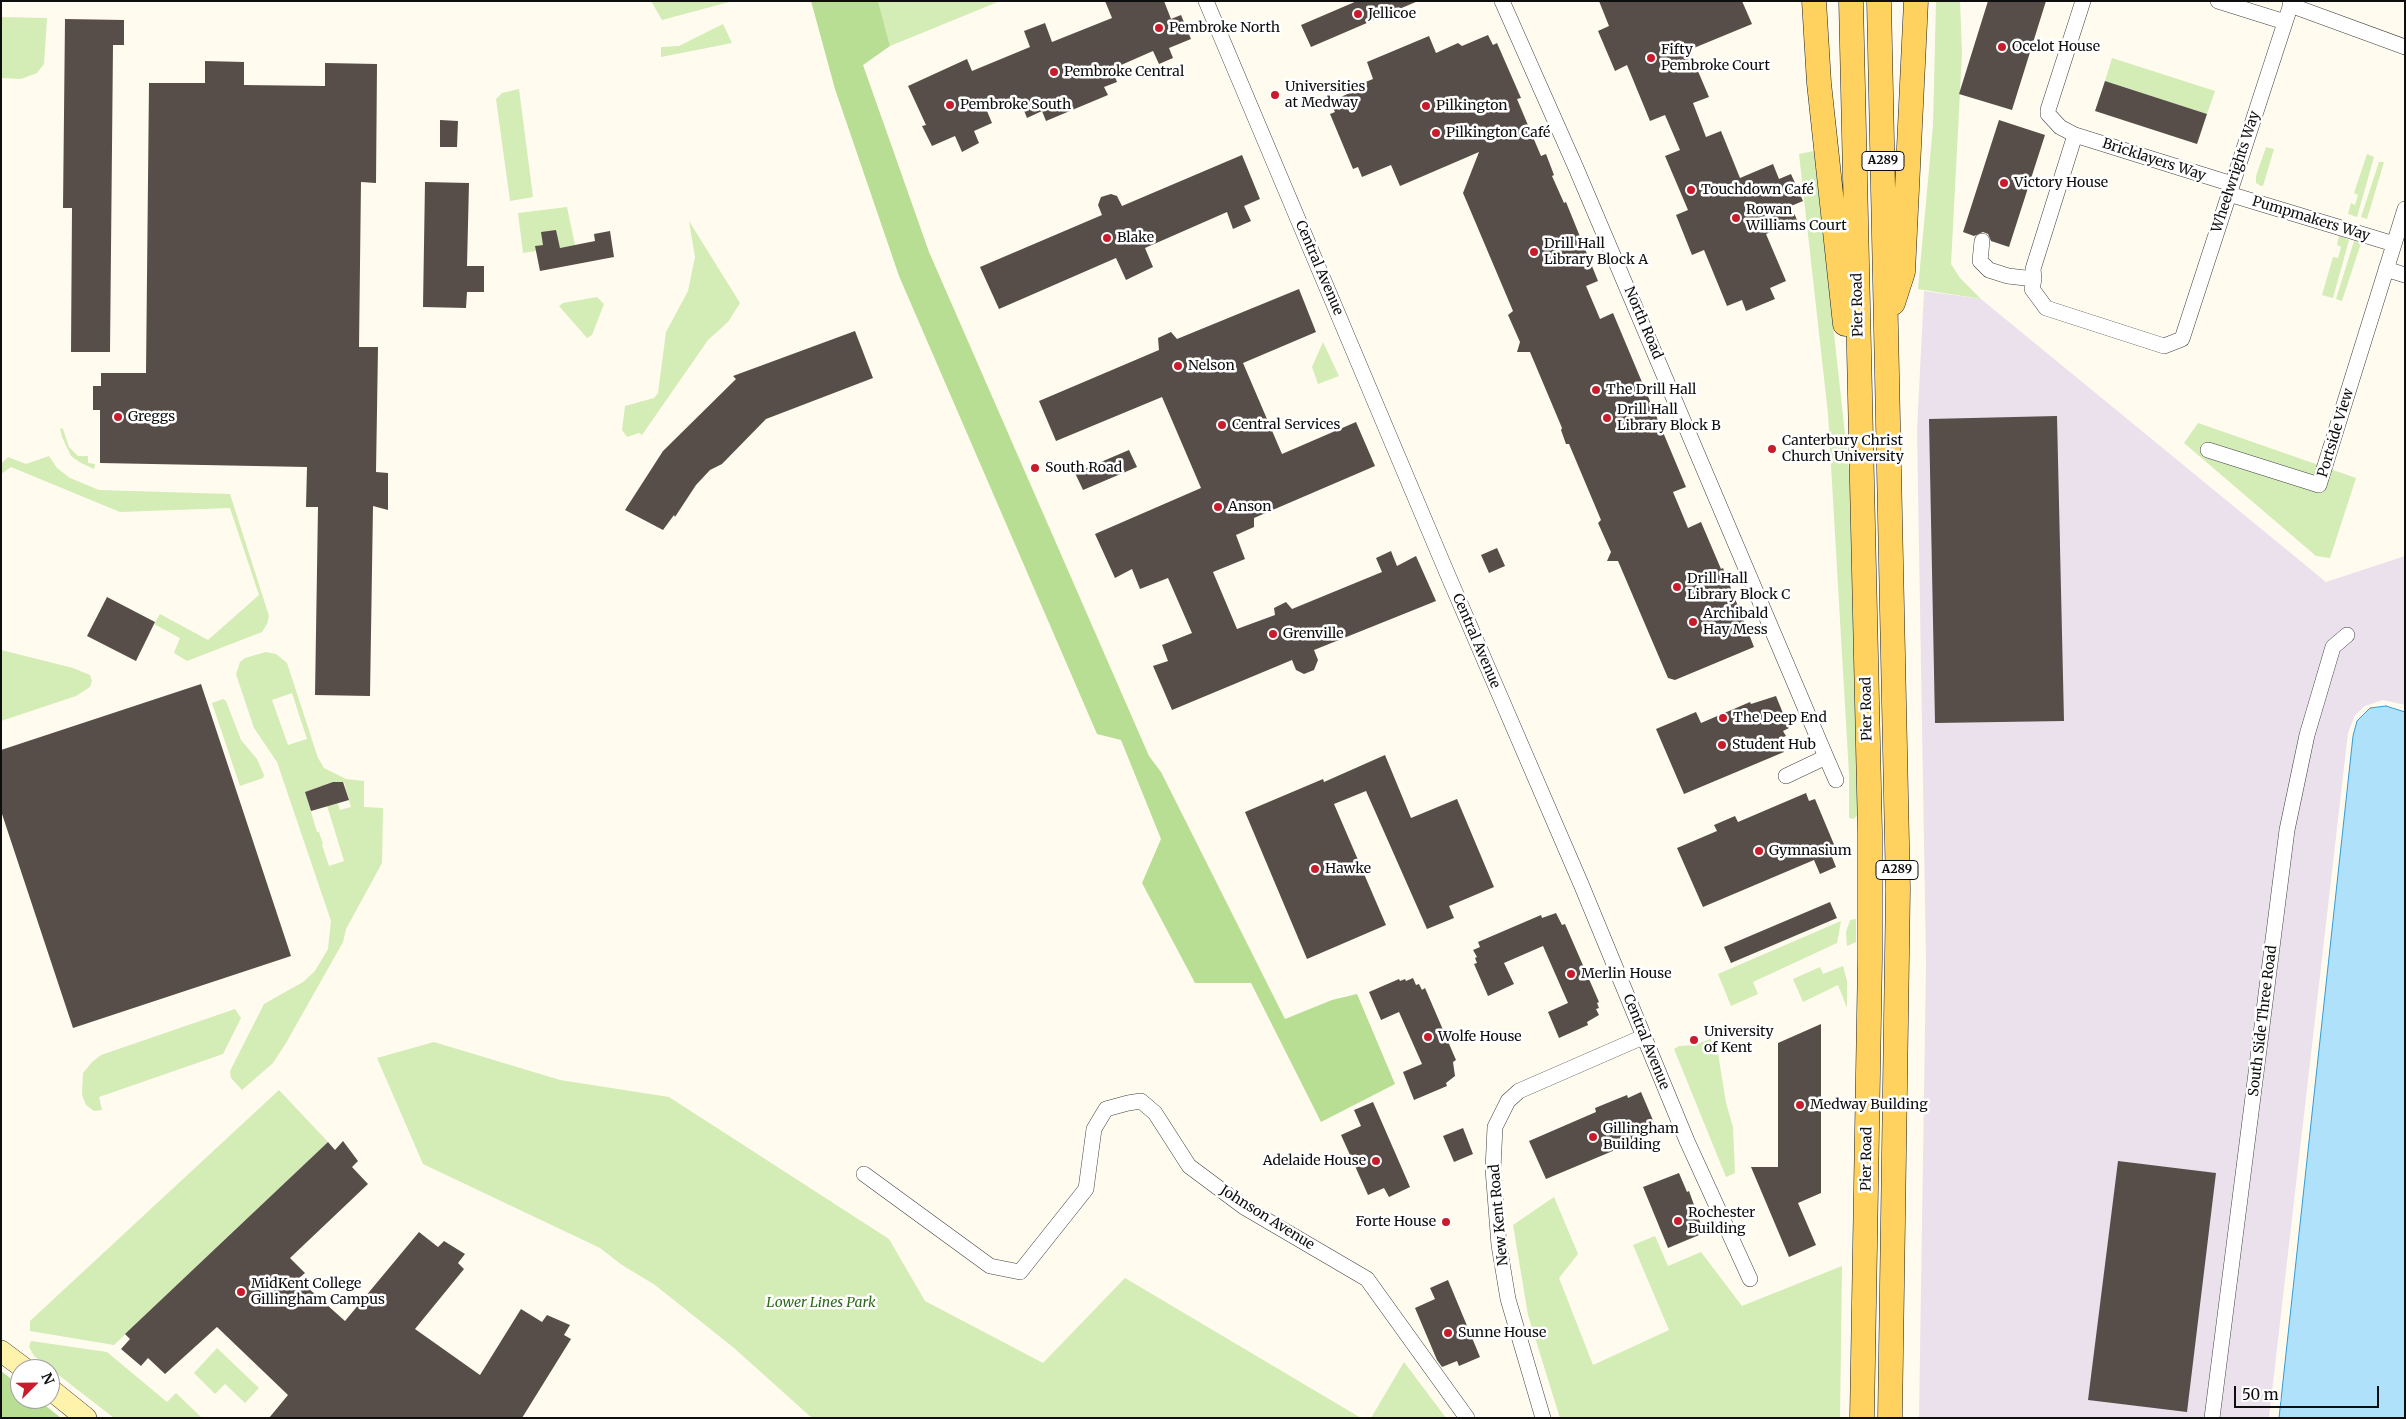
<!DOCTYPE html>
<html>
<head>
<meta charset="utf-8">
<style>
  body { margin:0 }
  #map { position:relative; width:2406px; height:1419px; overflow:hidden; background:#fffbef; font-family:Merriweather,serif }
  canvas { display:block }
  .frame { position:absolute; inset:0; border:2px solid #0e0e0e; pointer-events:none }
  .north { position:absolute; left:10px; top:1359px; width:50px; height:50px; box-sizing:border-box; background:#fff; border:1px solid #9f9f9f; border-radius:50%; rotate:67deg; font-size:14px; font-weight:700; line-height:20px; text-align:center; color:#0e0e0e }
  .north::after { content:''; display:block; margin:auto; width:18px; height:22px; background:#c81c2c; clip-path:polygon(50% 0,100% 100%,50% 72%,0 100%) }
  .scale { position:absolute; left:2234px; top:1386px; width:145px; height:22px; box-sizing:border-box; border:2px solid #0e0e0e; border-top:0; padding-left:6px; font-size:15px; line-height:18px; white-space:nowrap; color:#0e0e0e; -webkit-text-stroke:4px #fff; paint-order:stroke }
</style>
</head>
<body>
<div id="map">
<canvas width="2406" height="1419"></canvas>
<div class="frame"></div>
<div class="north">N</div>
<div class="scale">50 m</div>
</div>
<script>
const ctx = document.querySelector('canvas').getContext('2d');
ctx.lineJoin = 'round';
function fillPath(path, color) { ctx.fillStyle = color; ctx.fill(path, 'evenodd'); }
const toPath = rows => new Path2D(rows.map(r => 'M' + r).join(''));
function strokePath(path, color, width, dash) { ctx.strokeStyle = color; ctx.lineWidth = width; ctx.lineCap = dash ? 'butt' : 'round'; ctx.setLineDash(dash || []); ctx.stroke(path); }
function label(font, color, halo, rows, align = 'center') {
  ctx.font = font + ' Merriweather,serif'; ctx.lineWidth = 5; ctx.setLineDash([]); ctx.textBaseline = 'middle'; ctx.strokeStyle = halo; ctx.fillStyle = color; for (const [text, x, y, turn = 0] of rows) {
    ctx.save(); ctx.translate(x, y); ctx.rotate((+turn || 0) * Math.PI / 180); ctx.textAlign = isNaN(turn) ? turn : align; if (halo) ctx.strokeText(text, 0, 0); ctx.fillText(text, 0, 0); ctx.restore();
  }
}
fillPath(toPath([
  [1924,291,1981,299,2326,582,2405,556,2405,705,2383,700,2365,706,2355,715,2348,733,2269,1418,1919,1418,1926,962,1917,430]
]), '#ebe1ed');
fillPath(toPath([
  [651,1,733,1,662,20],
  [878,1,1000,1,890,46],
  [1936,1,1960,1,1962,53,1951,264,1960,278,1981,299,1918,289,1933,126],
  [1,17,47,18,44,64,37,73,21,79,1,78],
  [723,24,732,43,661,57,661,47,679,46],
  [2112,58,2215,91,2207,114,2105,81],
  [519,89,533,197,510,201,496,99,502,93],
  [2266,147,2274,149,2263,186,2261,186,2256,183,2256,176],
  [1814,151,1853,507,1858,775,1857,816,1853,819,1849,818,1849,774,1828,414,1799,154],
  [2367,154,2374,157,2357,217,2348,214,2351,203,2355,205,2358,195,2354,193],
  [2379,162,2384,162,2367,219,2361,217],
  [567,207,575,245,560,248,558,242,536,246,536,251,523,253,518,213],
  [689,221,740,303,728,322,708,340,642,435,639,433,627,437,622,430,625,406,654,398,658,393,666,332,688,291,695,257],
  [2339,235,2349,240,2333,298,2322,295,2333,257,2338,258,2341,247,2337,245],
  [2354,241,2361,243,2342,301,2336,299],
  [597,297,604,304,592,335,587,338,559,306,563,303],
  [1323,342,1339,376,1318,384,1312,367],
  [2198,423,2356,478,2330,558,2316,556,2184,443],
  [60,428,63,429,69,447,78,456,88,456,88,463,95,464,94,469,81,463,71,456,62,437],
  [49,456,57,468,70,478,99,490,230,494,269,616,267,624,262,632,187,661,174,653,180,638,154,624,160,614,208,640,259,595,230,508,120,512,11,467,1,474,1,464,8,457,26,464],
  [1,650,73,668,90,675,92,681,90,687,76,696,1,721],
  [266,652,276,654,287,663,318,758,324,768,346,779,364,781,364,807,383,808,382,863,346,929,343,942,286,1043,273,1063,242,1090,231,1078,230,1071,264,1004,303,982,315,971,328,949,331,921,277,762,254,728,236,674,240,662,245,658],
  [292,693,307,739,288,745,272,700],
  [333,782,344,782,351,807,340,810,331,783],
  [321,786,344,861,329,866,322,845,323,844,319,832,317,832,305,792],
  [223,699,226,701,241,740,257,759,264,775,263,778,240,786,212,703],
  [1856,919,1856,942,1847,946,1846,932,1850,920],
  [1841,921,1837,943,1753,982,1758,994,1731,1006,1718,974],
  [1843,966,1847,981,1847,1008,1838,985,1803,1002,1793,979,1820,967,1823,974],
  [235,1009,241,1018,223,1054,99,1097,102,1110,94,1111,86,1105,82,1095,83,1073,92,1062,101,1055],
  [1710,1039,1717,1047,1726,1103,1733,1127,1735,1173,1726,1177,1674,1049,1679,1046,1695,1045],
  [434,1042,560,1080,669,1097,889,1239,925,1301,1043,1363,1125,1278,1361,1418,812,1418,734,1348,655,1285,622,1265,600,1248,423,1164,377,1058],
  [279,1090,328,1142,114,1345,30,1331,30,1321],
  [1554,1197,1578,1254,1559,1278,1593,1365,1669,1330,1633,1245,1655,1236,1668,1266,1701,1252,1742,1306,1842,1266,1840,1418,1560,1418,1528,1315,1513,1225],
  [31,1341,107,1352,167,1402,176,1393,202,1418,114,1418,34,1356,29,1347],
  [217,1348,259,1388,245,1403,225,1384,215,1394,194,1373],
  [1404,1362,1446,1418,1371,1418]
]), '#d4ecb5');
fillPath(toPath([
  [811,1,878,1,890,46,863,65,929,252,1149,756,1161,772,1285,1019,1332,1000,1357,994,1395,1084,1321,1122,1251,983,1195,983,1142,883,1161,839,1121,740,1097,734,899,276,835,89],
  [1,1371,20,1386,20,1399,37,1399,61,1418,1,1418]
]), '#b8de93');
const water = toPath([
  [2386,706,2405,712,2405,1418,2279,1418,2353,736,2357,721,2370,708,2386,706]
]);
fillPath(water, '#afe2fa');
strokePath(water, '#319cd7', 1);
fillPath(toPath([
  [1105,1,1164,1,1171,19,1181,15,1191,39,1169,48,1173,58,1159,64,1153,51,1112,69,1117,82,1104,87,1108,95,1046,121,1042,111,1027,118,1019,98,987,111,992,123,974,131,979,143,962,152,955,136,932,146,922,126,926,125,908,86,967,59,972,71,1030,47,1024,31,1045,23,1052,42,1112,18],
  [1357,1,1418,1,1311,47,1301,25],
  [1599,1,1742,1,1752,24,1689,50,1709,97,1693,103,1706,137,1721,131,1740,178,1773,164,1779,179,1791,174,1803,201,1791,206,1797,220,1766,234,1786,281,1770,288,1775,299,1746,311,1742,300,1727,306,1704,250,1692,255,1676,215,1688,210,1665,156,1680,150,1665,115,1650,121,1627,65,1615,71,1598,31,1609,26],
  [1988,1,2046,1,2012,110,1959,94],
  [65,19,124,20,124,45,113,45,110,352,71,352,72,208,63,208],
  [1488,35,1493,45,1497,43,1521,98,1517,99,1541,156,1546,154,1554,175,1552,176,1564,203,1566,202,1598,281,1586,286,1600,319,1613,313,1686,487,1673,492,1688,528,1701,522,1721,569,1723,568,1754,647,1675,680,1668,678,1618,561,1607,561,1611,552,1598,523,1601,520,1569,444,1566,444,1561,430,1562,428,1530,352,1517,352,1520,342,1508,315,1513,311,1463,193,1479,152,1400,186,1391,165,1362,177,1358,167,1353,169,1330,114,1335,112,1330,102,1356,90,1358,85,1373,79,1367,62,1429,36,1436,53,1458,43,1462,46],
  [205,61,244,62,244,85,325,86,325,63,377,64,376,183,361,182,359,347,378,347,376,472,388,473,388,510,373,506,370,696,315,695,318,507,306,507,307,467,100,463,100,410,93,410,93,386,101,386,101,373,146,373,149,83,205,83],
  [2105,81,2207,114,2197,144,2095,111],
  [440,120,458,121,457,147,440,147],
  [1999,120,2045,135,2009,247,1991,241,1988,234,1983,232,1974,236,1963,232],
  [1242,155,1260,199,1244,206,1251,221,1233,229,1227,212,1145,248,1153,267,1126,280,1116,258,999,309,980,267,1102,215,1098,205,1101,197,1111,194,1117,196,1122,206],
  [425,182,469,183,467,266,484,266,484,292,467,292,466,308,423,307],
  [556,230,560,248,595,241,594,234,610,231,614,257,540,271,535,246,543,245,541,232],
  [1299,289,1316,332,1243,363,1282,454,1356,422,1375,466,1254,518,1254,527,1236,535,1245,559,1213,572,1237,629,1275,615,1274,608,1286,602,1292,609,1382,572,1376,558,1391,551,1397,566,1416,556,1436,601,1314,650,1318,660,1314,670,1304,674,1296,670,1292,660,1172,710,1153,666,1168,661,1162,645,1192,633,1168,578,1140,589,1132,569,1115,578,1095,534,1201,488,1162,397,1056,441,1039,401,1159,350,1158,338,1171,332,1177,339],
  [855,331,873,378,766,419,722,464,710,470,696,485,675,517,674,515,663,530,625,510,663,451,736,379,733,376],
  [2057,416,2064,721,1935,723,1929,419],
  [1129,450,1137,467,1083,490,1075,473],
  [1497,548,1505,566,1489,573,1481,555],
  [107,597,155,622,136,661,87,636],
  [201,684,291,956,73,1028,1,811,1,750],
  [1776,696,1789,728,1783,731,1786,736,1778,739,1784,752,1684,794,1656,729,1696,712,1701,723,1750,702,1751,704],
  [1385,755,1411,818,1457,799,1494,887,1449,906,1454,918,1427,929,1366,791,1334,804,1386,925,1307,959,1245,812,1323,779,1324,782],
  [333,782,343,782,349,800,311,811,305,792],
  [1806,793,1809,801,1815,799,1838,854,1832,857,1836,867,1820,874,1814,860,1703,907,1677,848,1717,831,1714,825,1735,816,1738,822],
  [1830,902,1837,918,1731,963,1724,947],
  [1556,913,1562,925,1565,924,1599,1002,1597,1003,1599,1008,1596,1009,1599,1015,1587,1022,1588,1025,1559,1038,1548,1012,1568,1003,1543,946,1504,963,1514,984,1488,996,1474,964,1477,963,1475,958,1477,957,1473,950,1480,947,1478,942,1541,915,1542,918],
  [1413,978,1416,985,1419,984,1422,990,1425,988,1456,1060,1453,1062,1455,1076,1446,1083,1447,1086,1414,1100,1403,1072,1422,1064,1399,1012,1381,1020,1369,992,1399,979,1400,981,1405,979,1406,981],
  [1821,1024,1821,1193,1798,1203,1816,1245,1789,1257,1751,1167,1778,1167,1778,1043],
  [1641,1092,1658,1132,1546,1179,1529,1141,1596,1112,1595,1108,1627,1095,1628,1098],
  [1373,1102,1410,1187,1389,1197,1384,1188,1368,1195,1341,1135,1361,1126,1354,1110],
  [1463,1128,1473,1154,1454,1162,1443,1136],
  [343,1141,358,1161,352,1167,368,1184,290,1258,305,1273,298,1279,345,1321,419,1232,438,1247,444,1241,465,1254,458,1263,464,1269,415,1329,480,1375,521,1309,542,1322,547,1315,570,1325,564,1335,571,1339,522,1418,269,1418,288,1395,217,1327,165,1374,148,1358,141,1366,121,1349,130,1339,125,1334,328,1142,335,1150],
  [2118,1161,2216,1173,2187,1412,2088,1400],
  [1679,1173,1687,1192,1689,1191,1704,1233,1668,1248,1643,1187],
  [1448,1280,1480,1357,1459,1366,1457,1361,1442,1367,1437,1360,1415,1308,1435,1299,1430,1288]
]), '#574e49');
const minor = toPath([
  [1206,1,1447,573,1581,884,1687,1141,1750,1279],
  [1502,1,1576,168,1826,757,1786,776],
  [2083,1,2048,110,2048,114,2060,127,2075,135,2033,269,2034,279,2032,289,2046,308,2164,346,2182,339,2292,1],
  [2218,1,2285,22],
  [2290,5,2405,47],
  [2075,135,2232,184],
  [2229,194,2394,244],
  [1982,241,1980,261,1989,270,2008,276,2034,279],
  [2386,269,2405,275],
  [2208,450,2319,485,2405,209],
  [1826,757,1836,780],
  [864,1174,990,1266,1020,1272,1086,1189,1094,1129,1106,1109,1128,1103,1141,1101,1155,1113,1189,1166,1244,1207,1367,1279,1467,1418],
  [1543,1418,1508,1299,1499,1245,1493,1169,1495,1127,1508,1101,1519,1091,1643,1037],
  [2212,1418,2287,830,2307,735,2333,647,2347,635]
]);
const secondary = toPath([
  [1,1351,25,1369],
  [50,1389,86,1418]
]);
const primary = toPath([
  [1814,1,1819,83,1845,324],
  [1851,1,1870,832,1870,958,1862,1418],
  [1879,1,1898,889,1890,1418],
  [1893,303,1903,272,1916,1]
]);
strokePath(minor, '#414141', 16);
strokePath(secondary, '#303030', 22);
strokePath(primary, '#1f1f1f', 25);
strokePath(minor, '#fff', 15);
strokePath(secondary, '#fff2aa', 21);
strokePath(primary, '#ffd15f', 24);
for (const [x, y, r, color] of [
  [1358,14,5,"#c81c2c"],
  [1159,28,5,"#c81c2c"],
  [2002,47,5,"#c81c2c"],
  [1651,58,5,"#c81c2c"],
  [1054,72,5,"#c81c2c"],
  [1275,95,5,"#c81c2c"],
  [950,105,5,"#c81c2c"],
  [1426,106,5,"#c81c2c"],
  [1436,133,5,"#c81c2c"],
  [2004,183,5,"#c81c2c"],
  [1691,190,5,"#c81c2c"],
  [1736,218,5,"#c81c2c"],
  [1107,238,5,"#c81c2c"],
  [1534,252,5,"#c81c2c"],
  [1178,366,5,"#c81c2c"],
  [1596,390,5,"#c81c2c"],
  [118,417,5,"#c81c2c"],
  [1607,418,5,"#c81c2c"],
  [1222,425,5,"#c81c2c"],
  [1772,449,5,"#c81c2c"],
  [1035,468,5,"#c81c2c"],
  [1218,507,5,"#c81c2c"],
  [1677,587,5,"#c81c2c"],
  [1693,622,5,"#c81c2c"],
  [1273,634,5,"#c81c2c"],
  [1723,718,5,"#c81c2c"],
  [1722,745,5,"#c81c2c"],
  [1759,851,5,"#c81c2c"],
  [1315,869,5,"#c81c2c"],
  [1571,974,5,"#c81c2c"],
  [1428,1037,5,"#c81c2c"],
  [1694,1040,5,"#c81c2c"],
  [1800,1105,5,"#c81c2c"],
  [1593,1137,5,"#c81c2c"],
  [1376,1161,5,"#c81c2c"],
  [1678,1221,5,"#c81c2c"],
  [1446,1222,5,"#c81c2c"],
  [241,1292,5,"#c81c2c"],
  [1448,1333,5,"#c81c2c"]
]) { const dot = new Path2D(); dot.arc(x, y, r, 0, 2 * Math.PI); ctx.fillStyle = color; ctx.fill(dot); strokePath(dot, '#fff', 2); }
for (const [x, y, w] of [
  [1883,161,42],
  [1897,870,42]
]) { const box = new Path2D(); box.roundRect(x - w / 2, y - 9.5, w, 19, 4); ctx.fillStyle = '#fff'; ctx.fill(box); strokePath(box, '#0e0e0e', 1); }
label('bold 12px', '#0e0e0e', null, [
  ["A289",1883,161],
  ["A289",1897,870]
]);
label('14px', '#0e0e0e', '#fff', [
  ["Jellicoe",1368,14],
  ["Pembroke North",1169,28],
  ["Ocelot House",2012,47],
  ["Fifty",1661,50],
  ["Pembroke Court",1661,66],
  ["Pembroke Central",1064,72],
  ["Universities",1285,87],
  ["at Medway",1285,103],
  ["Pembroke South",960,105],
  ["Pilkington",1436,106],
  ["Pilkington Café",1446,133],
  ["Victory House",2014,183],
  ["Touchdown Café",1701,190],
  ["Rowan",1746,210],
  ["Williams Court",1746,226],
  ["Blake",1117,238],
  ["Drill Hall",1544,244],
  ["Library Block A",1544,260],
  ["Nelson",1188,366],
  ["The Drill Hall",1606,390],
  ["Drill Hall",1617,410],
  ["Library Block B",1617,426],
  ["Greggs",128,417],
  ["Central Services",1232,425],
  ["Canterbury Christ",1782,441],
  ["Church University",1782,457],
  ["South Road",1045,468],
  ["Anson",1228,507],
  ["Drill Hall",1687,579],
  ["Library Block C",1687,595],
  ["Archibald",1703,614],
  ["Hay Mess",1703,630],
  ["Grenville",1283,634],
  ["The Deep End",1733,718],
  ["Student Hub",1732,745],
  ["Gymnasium",1769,851],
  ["Hawke",1325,869],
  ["Merlin House",1581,974],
  ["University",1704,1032],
  ["of Kent",1704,1048],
  ["Wolfe House",1438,1037],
  ["Medway Building",1810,1105],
  ["Gillingham",1603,1129],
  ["Building",1603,1145],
  ["Adelaide House",1366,1161,"right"],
  ["Rochester",1688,1213],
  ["Building",1688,1229],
  ["Forte House",1436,1222,"right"],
  ["MidKent College",251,1284],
  ["Gillingham Campus",251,1300],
  ["Sunne House",1458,1333]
], 'left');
label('14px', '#0e0e0e', '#fff', [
  ["Bricklayers Way",2154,160,18],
  ["Wheelwrights Way",2236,172,-72],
  ["Pumpmakers Way",2311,219,17],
  ["Central Avenue",1319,268,67],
  ["Pier Road",1858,305,-91],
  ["North Road",1643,323,67],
  ["Portside View",2336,433,-73],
  ["Central Avenue",1476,641,67],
  ["Pier Road",1867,709,-91],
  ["South Side Three Road",2263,1021,-83],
  ["Central Avenue",1646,1042,68],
  ["Pier Road",1867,1159,-89],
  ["New Kent Road",1499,1215,-95],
  ["Johnson Avenue",1267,1218,32]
]);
label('italic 14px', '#2e6a19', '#fff', [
  ["Lower Lines Park",821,1303]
]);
</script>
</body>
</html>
